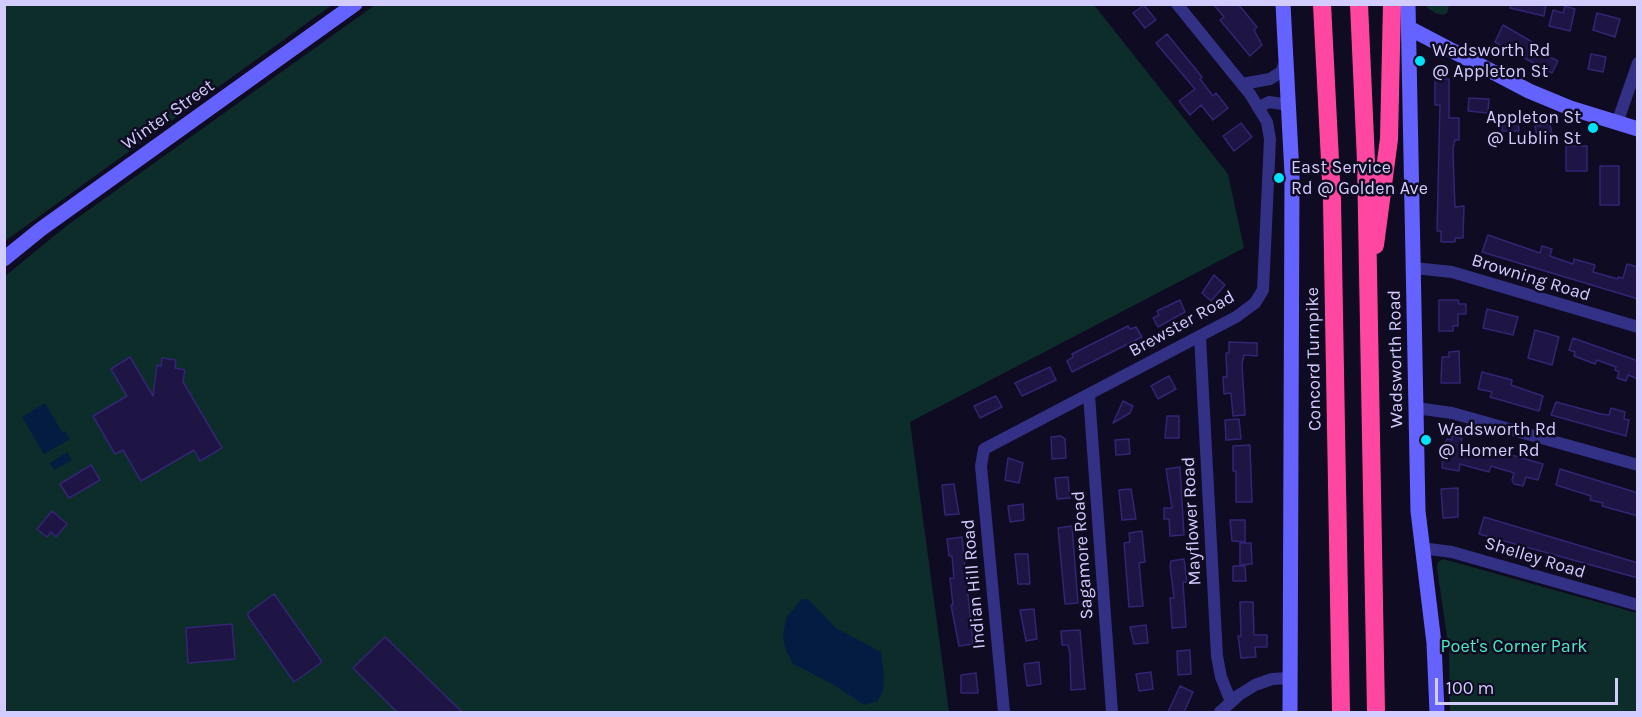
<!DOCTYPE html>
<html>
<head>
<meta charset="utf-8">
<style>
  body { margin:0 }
  #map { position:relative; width:1642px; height:717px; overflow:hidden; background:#0f0b22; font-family:Karla,sans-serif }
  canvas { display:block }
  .frame { position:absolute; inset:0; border:6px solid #d2ccff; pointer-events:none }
  .scale { position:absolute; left:1435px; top:678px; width:183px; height:27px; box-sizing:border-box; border:3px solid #d2ccff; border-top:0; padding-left:8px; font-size:18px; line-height:21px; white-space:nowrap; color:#d2ccff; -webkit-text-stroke:4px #0f0b22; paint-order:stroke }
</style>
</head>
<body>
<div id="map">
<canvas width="1642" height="717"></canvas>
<div class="frame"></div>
<div class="scale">100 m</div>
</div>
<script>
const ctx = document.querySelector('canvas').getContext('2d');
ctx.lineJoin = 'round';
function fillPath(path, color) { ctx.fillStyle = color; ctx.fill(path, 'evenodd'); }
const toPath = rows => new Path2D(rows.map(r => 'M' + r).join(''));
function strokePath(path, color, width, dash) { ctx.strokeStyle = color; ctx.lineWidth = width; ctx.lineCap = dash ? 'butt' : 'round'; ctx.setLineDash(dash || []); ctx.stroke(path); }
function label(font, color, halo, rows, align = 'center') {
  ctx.font = font + ' Karla,sans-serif'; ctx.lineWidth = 5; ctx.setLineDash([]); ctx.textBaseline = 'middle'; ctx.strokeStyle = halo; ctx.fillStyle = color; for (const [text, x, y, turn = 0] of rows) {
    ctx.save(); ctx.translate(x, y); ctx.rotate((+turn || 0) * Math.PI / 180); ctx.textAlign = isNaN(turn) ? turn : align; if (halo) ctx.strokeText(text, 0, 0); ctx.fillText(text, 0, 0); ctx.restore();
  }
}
fillPath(toPath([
  [5,4,332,4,332,5,5,241],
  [375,5,1094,5,1228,174,1244,248,910,422,949,712,5,712,5,276,69,224],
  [1424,5,1449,5,1447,13,1443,15,1435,13],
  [1443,559,1637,613,1637,712,1450,712,1449,650,1437,568,1438,562]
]), '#0d2d2b');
fillPath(toPath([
  [45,403,62,432,65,431,70,439,44,454,22,417],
  [67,452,72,460,54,470,50,463],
  [802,599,808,599,836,628,881,652,884,674,883,690,878,701,864,705,834,685,792,663,785,648,783,635,786,618]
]), '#041c42');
const building = toPath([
  [1213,4,1238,4,1257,27,1254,30,1262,45,1250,56,1220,20,1224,17,1213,4],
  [1511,4,1546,4,1544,16,1510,8,1511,4],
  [1144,5,1156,20,1145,28,1133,13,1144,5],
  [1565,6,1575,9,1570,31,1549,26,1553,10,1563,13,1565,6],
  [1597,13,1620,19,1615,37,1593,30,1597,13],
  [1503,25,1534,43,1531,48,1558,61,1552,73,1495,42,1503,25],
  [1167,34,1202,77,1200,79,1213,96,1216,93,1228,108,1213,120,1201,105,1190,115,1179,101,1195,89,1156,43,1167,34],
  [1591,54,1606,57,1603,72,1588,69,1591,54],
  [1435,79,1449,79,1449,118,1459,118,1459,140,1455,140,1453,149,1454,182,1455,207,1464,206,1463,238,1455,238,1455,242,1441,242,1441,231,1437,231,1440,105,1435,105,1435,79],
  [1469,98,1489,99,1488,113,1468,111,1469,98],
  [1518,116,1519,131,1502,131,1502,117,1518,116],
  [1241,123,1252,137,1234,151,1223,136,1241,123],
  [1550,124,1553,139,1538,141,1535,126,1550,124],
  [1566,146,1587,146,1587,171,1566,171,1566,146],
  [1600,166,1619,166,1619,205,1600,205,1600,166],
  [1488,235,1540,253,1542,246,1552,249,1550,256,1573,264,1574,259,1595,265,1593,272,1618,279,1618,277,1623,278,1627,264,1638,267,1638,299,1482,252,1488,235],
  [1214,275,1225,285,1211,301,1202,293,1214,275],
  [1180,300,1185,312,1158,327,1153,318,1159,315,1157,311,1180,300],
  [1439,300,1458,300,1459,304,1466,304,1466,314,1458,314,1458,326,1453,326,1453,331,1439,331,1439,300],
  [1487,309,1518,317,1513,335,1483,328,1487,309],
  [1128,326,1130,329,1136,327,1142,337,1072,372,1067,361,1073,357,1072,354,1128,326],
  [1535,330,1559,337,1552,365,1528,358,1535,330],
  [1573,338,1638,361,1638,379,1628,375,1626,381,1617,378,1619,372,1615,370,1616,367,1597,360,1595,364,1574,356,1575,352,1569,350,1573,338],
  [1229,342,1257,343,1257,356,1244,355,1242,364,1245,415,1233,416,1231,393,1224,394,1223,377,1227,377,1226,353,1229,353,1229,342],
  [1459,351,1460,383,1441,383,1442,357,1449,357,1449,352,1459,351],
  [130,357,153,396,157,365,161,366,162,358,176,360,175,368,185,370,183,382,222,448,200,461,194,450,141,481,123,450,115,454,93,416,127,396,111,369,130,357],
  [1050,367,1056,380,1022,396,1015,383,1050,367],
  [1482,372,1512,380,1511,385,1543,396,1539,411,1490,397,1492,392,1478,389,1482,372],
  [1169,376,1176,389,1158,399,1151,386,1169,376],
  [996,396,1002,407,980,418,974,406,996,396],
  [1123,401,1133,406,1130,413,1113,423,1123,401],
  [1556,402,1601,414,1609,415,1611,408,1625,412,1624,419,1629,420,1626,436,1551,415,1556,402],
  [1167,416,1179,416,1179,438,1165,438,1167,416],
  [1239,419,1241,439,1226,440,1225,420,1239,419],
  [1061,436,1065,439,1066,458,1052,459,1051,437,1061,436],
  [1452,436,1462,438,1461,448,1482,451,1483,447,1543,464,1538,480,1526,477,1523,486,1514,484,1512,480,1514,473,1491,466,1489,472,1460,464,1459,471,1442,468,1444,445,1447,439,1452,440,1452,436],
  [1129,439,1130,454,1116,455,1115,440,1129,439],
  [1250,445,1252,502,1236,502,1236,471,1233,471,1233,446,1250,445],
  [1008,458,1023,463,1019,483,1005,480,1008,458],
  [91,465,100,480,69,498,60,484,91,465],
  [1180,467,1184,535,1170,536,1169,519,1164,519,1164,508,1172,508,1166,469,1180,467],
  [1560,469,1638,493,1638,516,1602,506,1603,503,1590,500,1591,496,1556,485,1560,469],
  [1068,477,1070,498,1057,499,1055,478,1068,477],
  [954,484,959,514,945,515,942,485,954,484],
  [1458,488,1458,517,1443,518,1441,489,1458,488],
  [1131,489,1136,519,1122,520,1119,490,1131,489],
  [1023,504,1024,520,1010,522,1008,506,1023,504],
  [52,511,67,524,56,537,51,532,47,537,37,529,52,511],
  [1484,517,1638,563,1638,578,1479,534,1484,517],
  [1230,520,1245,520,1245,542,1232,541,1230,520],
  [1072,526,1078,603,1065,604,1058,528,1072,526],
  [1142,531,1145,562,1139,563,1143,606,1129,607,1124,543,1130,542,1129,533,1142,531],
  [962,537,973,644,959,646,951,605,953,605,950,578,954,578,952,556,949,556,947,539,962,537],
  [1240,543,1251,543,1252,564,1240,565,1240,543],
  [1015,554,1028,554,1030,584,1018,584,1015,554],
  [1184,559,1187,582,1183,582,1186,627,1172,628,1170,598,1174,598,1170,566,1171,561,1184,559],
  [1233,566,1245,566,1246,581,1233,581,1233,566],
  [274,594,322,662,294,682,248,616,248,613,274,594],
  [1240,602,1253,602,1254,635,1267,635,1267,647,1255,647,1256,657,1241,658,1238,636,1241,636,1240,602],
  [1034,609,1037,639,1026,641,1020,610,1034,609],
  [232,624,235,659,188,663,186,628,232,624],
  [1146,625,1148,643,1134,644,1130,627,1146,625],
  [1080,630,1085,689,1071,690,1070,654,1068,645,1062,645,1061,631,1080,630],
  [385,637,462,712,397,712,353,668,385,637],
  [1190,650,1191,674,1178,675,1177,651,1190,650],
  [1039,662,1041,684,1027,686,1024,664,1039,662],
  [1151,672,1153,689,1139,691,1136,674,1151,672],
  [976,673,978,693,961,693,961,675,976,673],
  [1180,686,1193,692,1184,712,1168,712,1180,686]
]);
fillPath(building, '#1e1545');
strokePath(building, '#332574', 1.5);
strokePath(toPath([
  [1242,84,1270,79,1281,72,1286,61],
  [1259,107,1269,102,1289,105],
  [1617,123,1638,63],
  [1414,268,1452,272,1638,327],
  [1200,337,1217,656,1221,677,1231,702],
  [1089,395,1112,712],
  [1416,408,1452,413,1638,465],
  [1421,548,1452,552,1638,605],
  [1004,712,981,466,984,449,1236,317,1255,303,1263,290,1270,139,1267,122,1250,94,1177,4],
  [1220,712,1239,695,1255,685,1272,679,1290,678]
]), '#333186', 12);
strokePath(toPath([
  [1283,4,1292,174,1290,712],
  [1408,4,1418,511,1434,643,1437,712],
  [1409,28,1529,91,1570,108,1638,129],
  [4,259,41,229,355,4]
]), '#6563ff', 15);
strokePath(toPath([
  [1322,4,1332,200,1341,712],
  [1359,4,1366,161,1376,712],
  [1375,245,1389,139,1392,4]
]), '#ff47a2', 18);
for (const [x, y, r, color] of [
  [1420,61,6,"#00e2f7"],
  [1593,128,6,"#00e2f7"],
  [1279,178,6,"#00e2f7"],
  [1426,440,6,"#00e2f7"]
]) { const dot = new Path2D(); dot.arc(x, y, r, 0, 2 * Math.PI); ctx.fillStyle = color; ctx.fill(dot); strokePath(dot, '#0f0b22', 2); }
label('18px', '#d2ccff', '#0f0b22', [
  ["Wadsworth Rd",1432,51],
  ["@ Appleton St",1432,72],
  ["Appleton St",1581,118,"right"],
  ["@ Lublin St",1581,139,"right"],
  ["East Service",1291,168],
  ["Rd @ Golden Ave",1291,189],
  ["Wadsworth Rd",1438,430],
  ["@ Homer Rd",1438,451]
], 'left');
label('18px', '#d2ccff', '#0f0b22', [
  ["Winter Street",168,115,-35],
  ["Browning Road",1531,278,17],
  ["Brewster Road",1182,324,-29],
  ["Concord Turnpike",1314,359,-91],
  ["Wadsworth Road",1396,359,-91],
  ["Mayflower Road",1192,521,-93],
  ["Sagamore Road",1083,555,-94],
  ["Shelley Road",1535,558,17],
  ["Indian Hill Road",974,584,-95]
]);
label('18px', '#4cebc1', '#0f0b22', [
  ["Poet's Corner Park",1514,647]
]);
</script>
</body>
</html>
